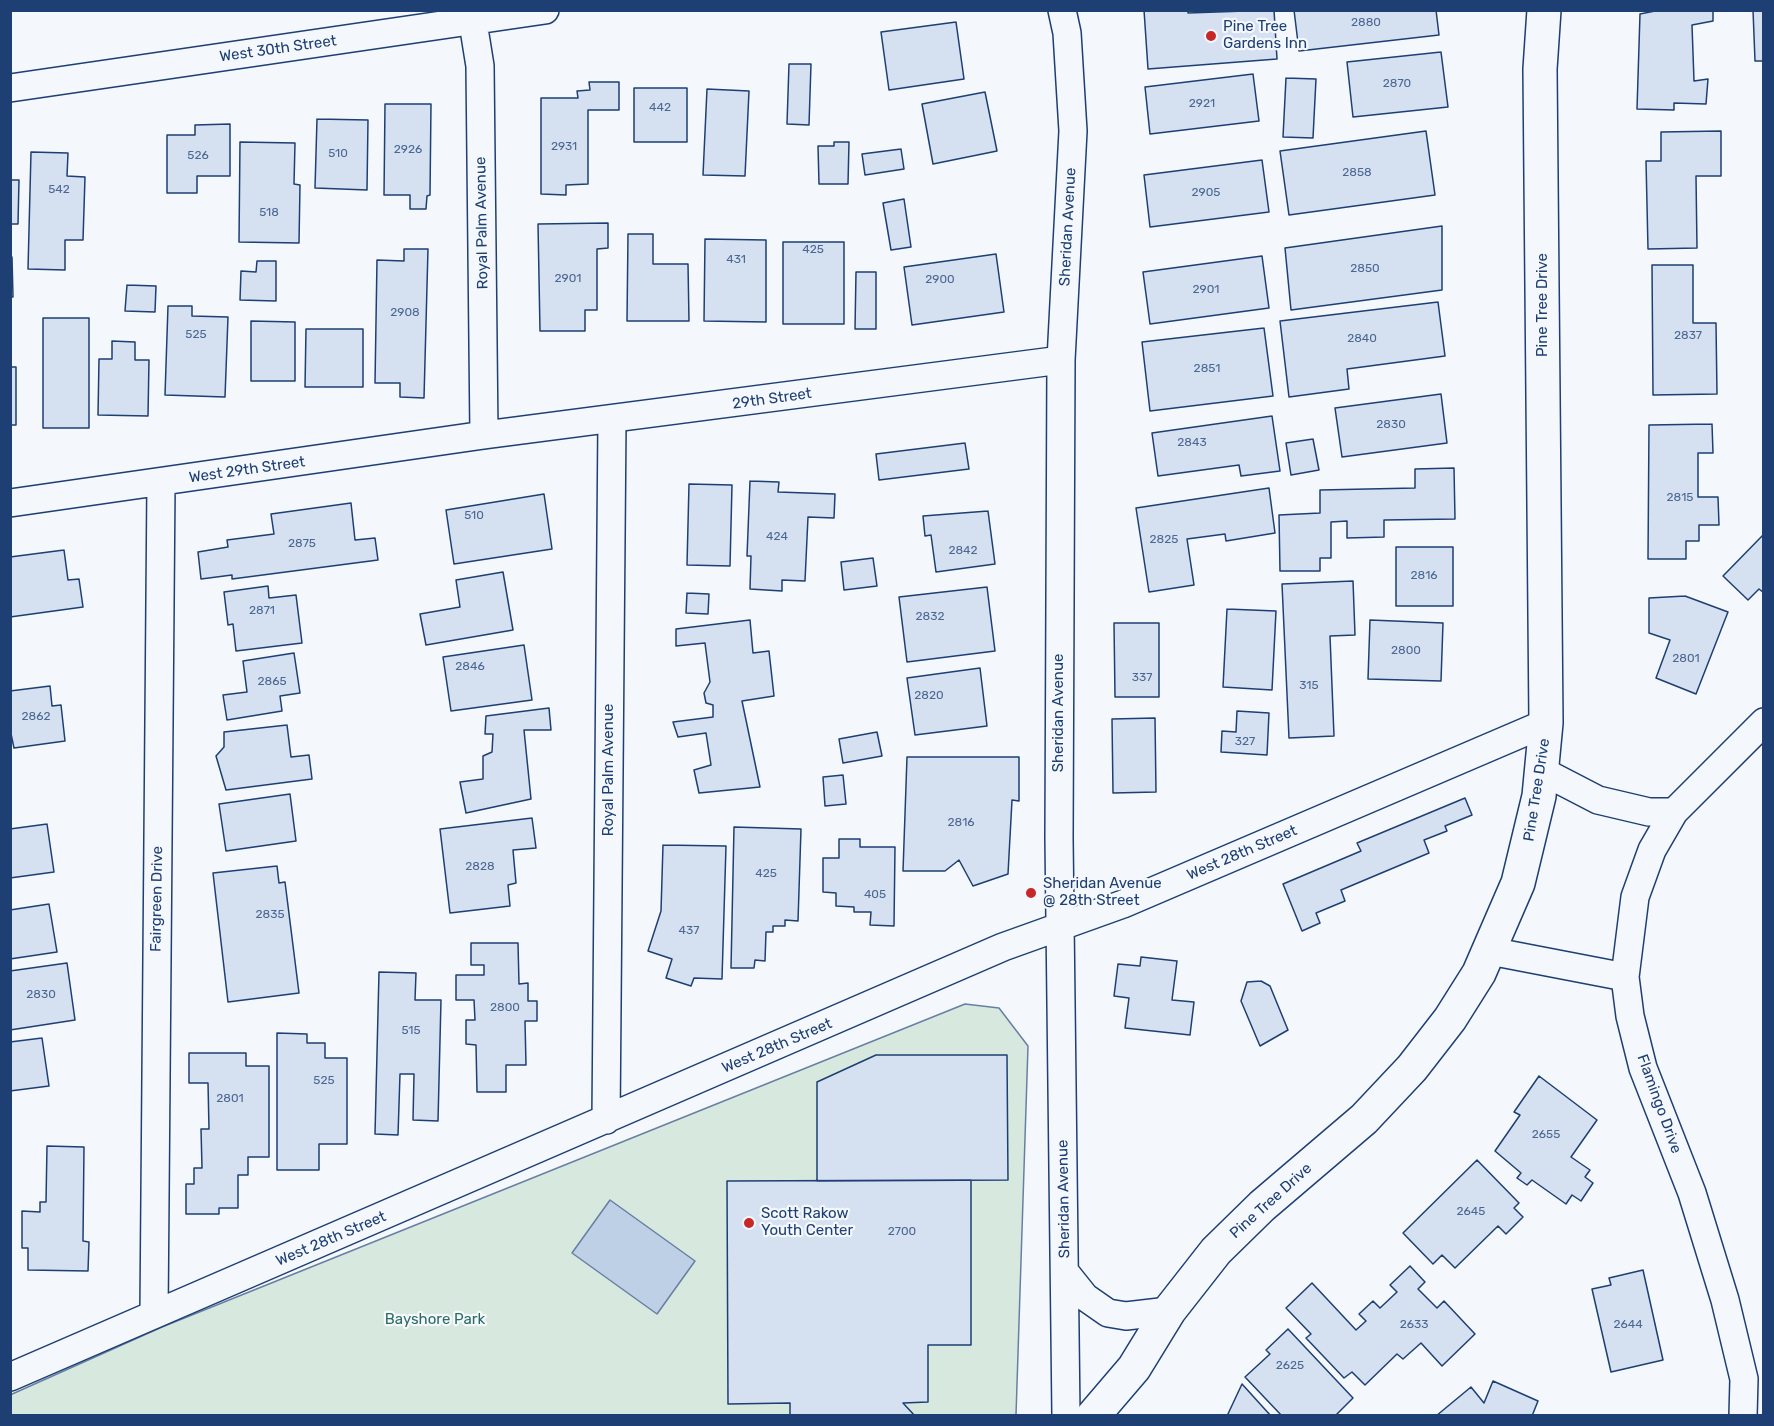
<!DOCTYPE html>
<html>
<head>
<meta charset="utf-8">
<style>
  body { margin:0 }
  #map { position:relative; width:1774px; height:1426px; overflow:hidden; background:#f4f7fb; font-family:Rubik,sans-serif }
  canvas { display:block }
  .frame { position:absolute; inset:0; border:12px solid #1d3f73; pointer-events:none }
</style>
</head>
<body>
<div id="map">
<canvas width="1774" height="1426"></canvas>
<div class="frame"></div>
</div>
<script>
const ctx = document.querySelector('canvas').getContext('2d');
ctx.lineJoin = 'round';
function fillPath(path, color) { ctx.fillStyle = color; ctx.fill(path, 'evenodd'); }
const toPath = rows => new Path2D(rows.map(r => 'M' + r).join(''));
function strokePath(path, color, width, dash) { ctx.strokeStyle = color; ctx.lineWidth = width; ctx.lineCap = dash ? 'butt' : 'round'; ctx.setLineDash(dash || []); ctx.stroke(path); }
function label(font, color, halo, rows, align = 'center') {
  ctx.font = font + ' Rubik,sans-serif'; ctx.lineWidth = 4.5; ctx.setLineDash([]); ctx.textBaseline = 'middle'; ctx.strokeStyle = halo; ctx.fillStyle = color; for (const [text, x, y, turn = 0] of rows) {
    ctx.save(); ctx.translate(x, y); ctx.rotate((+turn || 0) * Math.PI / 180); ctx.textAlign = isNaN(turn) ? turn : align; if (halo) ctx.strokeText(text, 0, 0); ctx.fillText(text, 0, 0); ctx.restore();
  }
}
const green = toPath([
  [965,1004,999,1008,1028,1046,1016,1415,11,1416,10,1395,162,1327,965,1004]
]);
fillPath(green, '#d7e8df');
strokePath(green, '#687fa3', 1.5);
const water = toPath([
  [610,1200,695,1261,657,1314,572,1253,610,1200]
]);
fillPath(water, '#bed0e5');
strokePath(water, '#687fa3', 1.5);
const building = toPath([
  [1144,10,1188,10,1188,13,1274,10,1277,59,1148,69,1144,10],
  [1294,10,1436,10,1439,35,1299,51,1294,10],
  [1660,10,1713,10,1713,21,1692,25,1694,81,1708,79,1706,104,1674,103,1674,110,1637,109,1640,14,1660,10],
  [1753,10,1764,10,1764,61,1755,61,1753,10],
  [956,22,964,79,889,90,881,32,956,22],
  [1441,52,1448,107,1353,117,1347,62,1441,52],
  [789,64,811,64,809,125,787,124,789,64],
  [1253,74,1259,121,1150,134,1145,87,1253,74],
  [1286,78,1316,79,1313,138,1283,137,1286,78],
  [589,82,619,82,619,110,588,110,588,184,566,185,566,195,541,194,541,98,578,98,577,91,590,90,589,82],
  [634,88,687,88,687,142,634,142,634,88],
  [707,89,749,91,745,176,703,175,707,89],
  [985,92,997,151,933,164,922,104,985,92],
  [385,104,431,104,430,195,427,196,426,209,410,209,410,195,384,195,385,104],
  [317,119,368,120,367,190,315,188,317,119],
  [230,124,230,176,197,176,197,193,167,193,167,135,195,135,195,125,230,124],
  [1426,131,1435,195,1289,215,1280,151,1426,131],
  [1721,131,1721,176,1696,176,1697,248,1648,249,1646,161,1661,161,1661,132,1721,131],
  [240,142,295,143,294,184,300,185,299,243,239,242,240,142],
  [834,142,849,142,848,184,819,184,818,146,834,146,834,142],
  [901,149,904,169,865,175,862,154,901,149],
  [31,152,68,153,67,176,85,177,83,240,65,240,65,270,28,269,31,152],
  [1262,160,1269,212,1150,227,1144,175,1262,160],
  [10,180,19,180,18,224,10,224,10,180],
  [904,199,911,247,891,250,883,203,904,199],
  [608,223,608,248,597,249,597,310,585,310,585,331,540,331,538,224,608,223],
  [1442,226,1442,290,1291,310,1285,248,1442,226],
  [628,234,653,234,653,264,688,264,689,321,627,321,628,234],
  [705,239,766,240,766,322,704,321,705,239],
  [783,242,844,242,844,324,783,324,783,242],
  [404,249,428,249,424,398,400,397,400,383,375,383,377,260,404,261,404,249],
  [996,254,1004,312,912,325,904,267,996,254],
  [1262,256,1269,308,1150,324,1143,272,1262,256],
  [10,257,12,257,13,297,10,297,10,257],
  [257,261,276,261,276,301,240,300,241,271,256,272,257,261],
  [1652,265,1693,265,1693,323,1716,323,1717,394,1653,395,1652,265],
  [856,272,876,272,876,329,855,329,856,272],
  [127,285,156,286,155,312,125,311,127,285],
  [1438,302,1445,356,1347,369,1349,389,1289,397,1280,321,1438,302],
  [168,306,192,306,192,316,228,317,225,397,165,395,168,306],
  [43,318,89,318,89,428,43,428,43,318],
  [251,321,295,322,295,381,251,381,251,321],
  [1264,328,1273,396,1150,411,1142,342,1264,328],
  [306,329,363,329,363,387,305,387,306,329],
  [112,341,135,342,135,360,149,360,148,416,98,415,99,359,112,359,112,341],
  [10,367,16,367,16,425,10,425,10,367],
  [1441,394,1447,443,1342,457,1335,408,1441,394],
  [1272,416,1280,471,1241,476,1239,465,1158,476,1152,433,1272,416],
  [1712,424,1713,453,1698,453,1698,497,1718,497,1719,525,1699,525,1699,541,1686,541,1686,559,1648,559,1649,425,1712,424],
  [1313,439,1319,470,1291,475,1286,443,1313,439],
  [965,443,969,469,879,480,876,454,965,443],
  [1454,468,1455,519,1384,520,1384,537,1347,538,1347,521,1331,522,1331,558,1320,558,1320,571,1280,571,1279,515,1320,513,1320,490,1415,488,1415,469,1454,468],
  [750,481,779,482,778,492,835,494,834,518,808,517,805,581,782,580,782,591,750,589,751,556,747,556,750,481],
  [689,484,732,485,730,566,687,565,689,484],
  [1269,488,1275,533,1226,541,1225,534,1187,539,1194,585,1149,592,1136,508,1269,488],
  [544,494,552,549,454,564,446,510,544,494],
  [351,503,355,540,375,538,378,560,232,579,232,575,201,579,198,552,228,547,227,540,274,534,271,514,351,503],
  [988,511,995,564,936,572,931,535,925,536,923,516,988,511],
  [1764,534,1764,593,1759,589,1748,600,1723,576,1764,534],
  [1396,547,1453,547,1453,606,1396,606,1396,547],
  [64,550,68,580,79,579,83,607,10,617,10,557,64,550],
  [873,558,877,586,844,590,841,562,873,558],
  [503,572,513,630,426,645,420,614,460,607,456,580,503,572],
  [1353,581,1355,635,1330,636,1334,736,1289,738,1282,584,1353,581],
  [268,586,269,598,296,595,302,643,236,651,233,624,228,625,224,592,268,586],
  [987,587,995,651,907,662,899,597,987,587],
  [687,593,709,594,708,614,686,613,687,593],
  [1685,596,1728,612,1696,694,1656,678,1670,640,1649,633,1649,598,1685,596],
  [1227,609,1276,611,1272,690,1223,687,1227,609],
  [750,620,753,653,769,651,774,696,742,701,760,787,699,793,694,770,711,765,706,733,678,737,673,722,713,717,713,705,706,703,704,693,710,682,705,643,676,646,676,629,750,620],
  [1370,620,1443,623,1441,681,1368,679,1370,620],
  [1114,623,1159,623,1159,697,1115,697,1114,623],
  [524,645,532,700,451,711,443,657,524,645],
  [294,653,300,693,280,696,282,711,227,720,223,695,247,692,243,661,294,653],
  [980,668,987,726,915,735,907,678,980,668],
  [50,686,52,706,61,705,65,741,14,748,10,729,10,691,50,686],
  [549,708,551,730,524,730,531,799,466,813,460,782,483,779,483,756,492,752,493,734,485,734,486,716,549,708],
  [1237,711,1269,713,1267,755,1221,752,1222,731,1236,732,1237,711],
  [1155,718,1156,792,1113,793,1112,719,1155,718],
  [287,725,291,757,309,755,312,779,226,790,216,756,224,747,224,732,287,725],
  [877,732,882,756,843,763,839,739,877,732],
  [907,757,1019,757,1019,801,1012,800,1008,874,973,886,959,860,945,871,903,871,907,757],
  [843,775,846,804,825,806,823,777,843,775],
  [290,794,296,841,226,851,219,804,290,794],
  [1465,798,1472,815,1445,826,1447,831,1424,840,1429,853,1341,890,1345,901,1316,913,1320,923,1302,931,1283,884,1361,851,1357,843,1465,798],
  [532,818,536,848,513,850,516,883,508,885,510,906,450,913,440,829,532,818],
  [47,824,54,872,10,878,10,829,47,824],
  [734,827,801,829,798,921,785,920,785,926,773,926,773,932,766,932,765,961,755,960,754,968,731,968,734,827],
  [839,839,860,839,860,847,895,847,894,926,870,925,871,912,854,912,854,907,836,906,836,893,823,892,823,858,839,858,839,839],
  [663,845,726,846,722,979,694,978,691,986,666,978,672,959,648,951,661,911,663,845],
  [277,866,279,883,285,882,299,993,228,1002,213,873,277,866],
  [49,904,57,952,10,959,10,910,49,904],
  [471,943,518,943,519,984,528,983,528,1001,537,1001,537,1021,525,1021,526,1065,506,1065,506,1092,477,1092,476,1045,466,1044,466,1020,475,1020,474,1000,456,1000,456,975,484,975,484,965,471,965,471,943],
  [1141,957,1177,961,1172,1000,1194,1002,1190,1035,1125,1028,1129,998,1114,996,1118,964,1140,966,1141,957],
  [67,963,75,1020,10,1030,10,971,67,963],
  [379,972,416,973,415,1000,441,1000,438,1121,413,1120,414,1074,400,1074,398,1135,375,1134,379,972],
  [1261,981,1270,986,1288,1030,1260,1046,1241,1001,1247,982,1261,981],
  [277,1033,307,1034,307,1043,325,1043,325,1058,347,1058,347,1144,319,1144,319,1170,277,1170,277,1033],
  [42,1038,49,1086,10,1091,10,1042,42,1038],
  [189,1053,246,1053,246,1066,269,1066,269,1157,248,1157,248,1175,238,1175,238,1208,219,1208,219,1214,186,1214,186,1184,194,1184,194,1168,202,1168,201,1129,209,1129,208,1083,189,1083,189,1053],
  [876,1055,1007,1055,1008,1180,817,1181,817,1082,876,1055],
  [1539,1076,1597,1120,1571,1157,1590,1170,1585,1177,1593,1183,1581,1201,1572,1195,1566,1204,1532,1180,1527,1185,1517,1178,1521,1173,1495,1151,1520,1115,1514,1112,1539,1076],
  [47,1146,84,1147,83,1241,89,1242,88,1271,28,1270,28,1248,22,1248,22,1211,40,1212,40,1202,46,1202,47,1146],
  [1477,1160,1519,1203,1514,1208,1523,1217,1506,1234,1498,1226,1455,1268,1442,1255,1433,1264,1403,1233,1477,1160],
  [971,1180,971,1345,928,1345,928,1402,903,1403,915,1416,790,1416,790,1403,728,1404,727,1181,971,1180],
  [1410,1266,1425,1282,1418,1289,1437,1308,1444,1301,1475,1334,1442,1366,1421,1343,1403,1359,1397,1354,1365,1385,1352,1372,1344,1378,1306,1338,1311,1334,1286,1308,1312,1283,1356,1330,1366,1321,1359,1314,1373,1301,1380,1308,1397,1292,1390,1285,1410,1266],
  [1643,1270,1663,1360,1611,1372,1592,1289,1611,1285,1609,1278,1643,1270],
  [1288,1329,1353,1398,1335,1416,1282,1416,1245,1377,1270,1354,1266,1350,1288,1329],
  [1493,1381,1538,1401,1532,1416,1436,1416,1471,1387,1484,1403,1493,1381],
  [1242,1384,1271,1416,1227,1416,1242,1384]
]);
fillPath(building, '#d5e0f0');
strokePath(building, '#1d3f73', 1.5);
const minor = toPath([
  [471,10,480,66,484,435],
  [1062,10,1067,33,1073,131,1061,360,1059,838,1066,1416],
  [10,88,545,10],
  [10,503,484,435,1061,360],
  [1542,771,1598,800,1649,812,1674,812],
  [1490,951,1625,977],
  [606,1120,612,420],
  [1065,1272,1085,1297,1108,1313,1126,1316,1169,1311],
  [154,1314,161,483],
  [10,1377,1003,947,1123,904,1546,723],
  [1743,1416,1744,1379,1725,1300,1692,1193,1643,1068,1630,1016,1625,977,1635,897,1652,850,1674,812,1764,722]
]);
const secondary = toPath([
  [1093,1416,1134,1368,1169,1311,1216,1251,1262,1206,1364,1119,1412,1068,1450,1019,1479,973,1518,883,1539,796,1546,723,1540,69,1544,10]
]);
strokePath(minor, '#1d3f73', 30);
strokePath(secondary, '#1d3f73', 36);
strokePath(minor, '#f4f7fb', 27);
strokePath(secondary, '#f4f7fb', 33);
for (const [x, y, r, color] of [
  [1211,36,6,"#c62828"],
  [1031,893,6,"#c62828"],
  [749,1223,6,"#c62828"]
]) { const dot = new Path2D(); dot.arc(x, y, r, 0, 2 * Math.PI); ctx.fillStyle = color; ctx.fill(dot); strokePath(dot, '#f4f7fb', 2); }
label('12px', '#4b6792', null, [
  ["2880",1366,23],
  ["2870",1397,84],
  ["2921",1202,104],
  ["442",660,108],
  ["2931",564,147],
  ["2926",408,150],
  ["510",338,154],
  ["526",198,156],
  ["2858",1357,173],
  ["542",59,190],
  ["2905",1206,193],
  ["518",269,213],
  ["425",813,250],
  ["431",736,260],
  ["2850",1365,269],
  ["2901",568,279],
  ["2900",940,280],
  ["2901",1206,290],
  ["2908",405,313],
  ["525",196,335],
  ["2837",1688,336],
  ["2840",1362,339],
  ["2851",1207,369],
  ["2830",1391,425],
  ["2843",1192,443],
  ["2815",1680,498],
  ["510",474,516],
  ["424",777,537],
  ["2825",1164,540],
  ["2875",302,544],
  ["2842",963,551],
  ["2816",1424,576],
  ["2871",262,611],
  ["2832",930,617],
  ["2800",1406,651],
  ["2801",1686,659],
  ["2846",470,667],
  ["337",1142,678],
  ["2865",272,682],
  ["315",1309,686],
  ["2820",929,696],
  ["2862",36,717],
  ["327",1245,742],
  ["2816",961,823],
  ["2828",480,867],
  ["425",766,874],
  ["405",875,895],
  ["2835",270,915],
  ["437",689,931],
  ["2830",41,995],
  ["2800",505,1008],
  ["515",411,1031],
  ["525",324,1081],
  ["2801",230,1099],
  ["2655",1546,1135],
  ["2645",1471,1212],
  ["2700",902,1232],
  ["2633",1414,1325],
  ["2644",1628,1325],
  ["2625",1290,1366]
]);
label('15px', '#1d3f73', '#f4f7fb', [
  ["Pine Tree",1223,27],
  ["Gardens Inn",1223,44],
  ["Sheridan Avenue",1043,884],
  ["@ 28th Street",1043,901],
  ["Scott Rakow",761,1214],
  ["Youth Center",761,1231]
], 'left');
label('15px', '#1d3f73', '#f4f7fb', [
  ["West 30th Street",278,49,-8],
  ["Royal Palm Avenue",482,223,-91],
  ["Sheridan Avenue",1068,227,-87],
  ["Pine Tree Drive",1543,305,-90],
  ["29th Street",772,399,-8],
  ["West 29th Street",247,470,-8],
  ["Sheridan Avenue",1059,713,-90],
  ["Royal Palm Avenue",609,770,-90],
  ["Pine Tree Drive",1537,790,-81],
  ["West 28th Street",1242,853,-23],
  ["Fairgreen Drive",157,899,-89],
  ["West 28th Street",777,1046,-23],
  ["Flamingo Drive",1659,1104,70],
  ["Sheridan Avenue",1064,1199,-91],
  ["Pine Tree Drive",1271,1201,-42],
  ["West 28th Street",331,1239,-23]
]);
label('15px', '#2c6c60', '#f4f7fb', [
  ["Bayshore Park",435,1320]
]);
</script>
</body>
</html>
